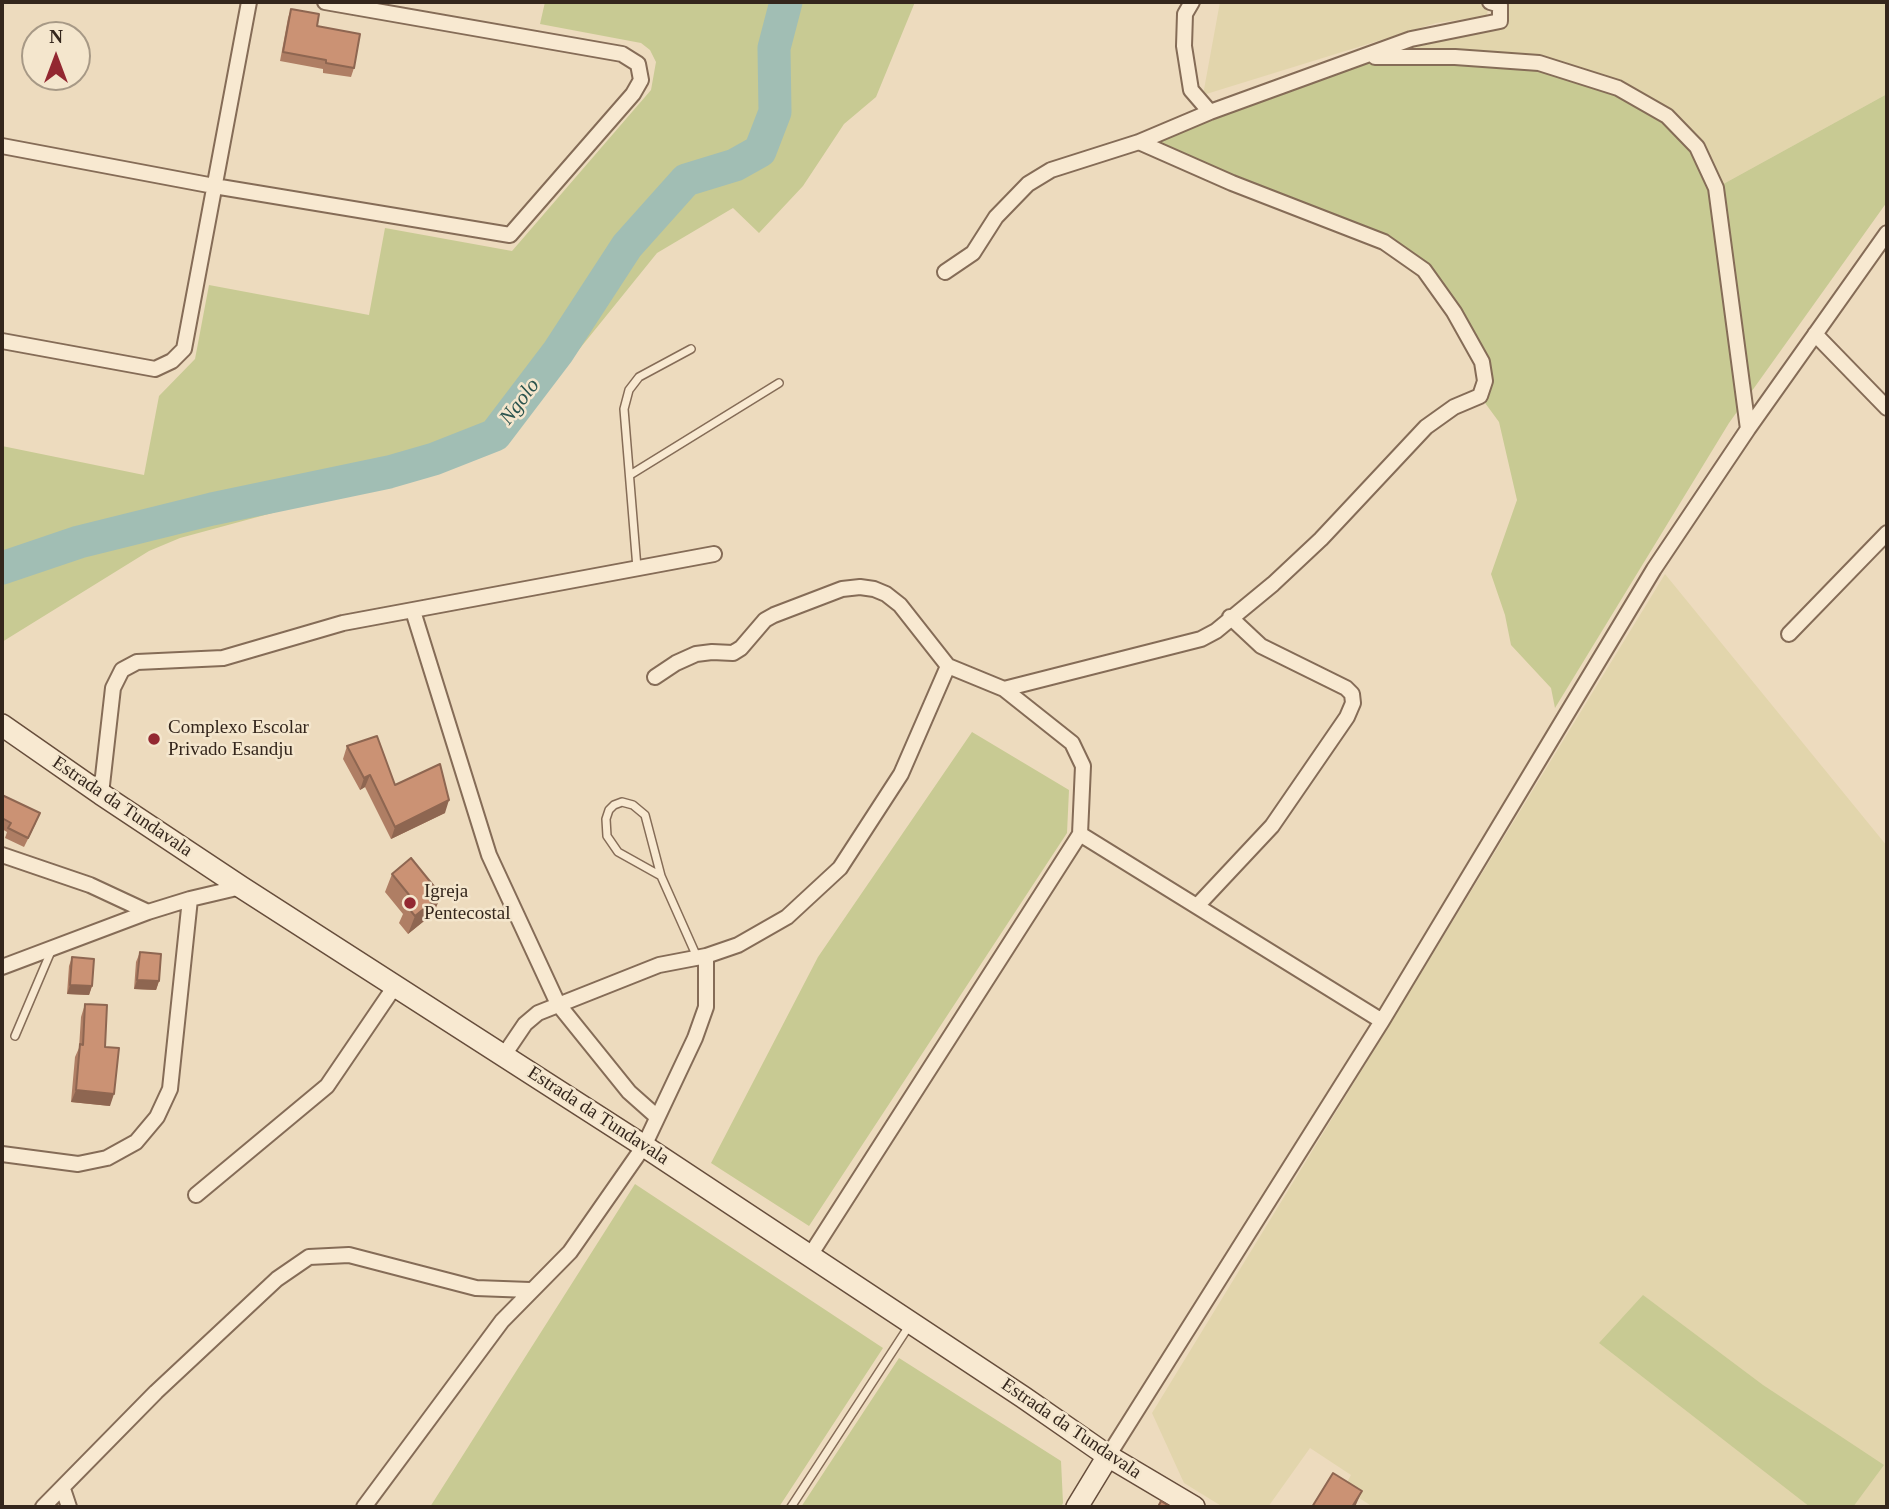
<!DOCTYPE html>
<html>
<head>
<meta charset="utf-8">
<style>
  body { margin:0 }
  #map { position:relative; width:1889px; height:1509px; overflow:hidden; background:#eddbbe; font-family:Georgia,serif }
  canvas { display:block }
  .frame { position:absolute; inset:0; border:4px solid #34261c; pointer-events:none }
  .north { position:absolute; left:21px; top:21px; width:70px; height:70px; box-sizing:border-box; background:#f4e6cd; border:2px solid #a79986; border-radius:50%; rotate:0deg; font-size:19px; font-weight:700; line-height:28px; text-align:center; color:#34261c }
  .north::after { content:''; display:block; margin:auto; width:24px; height:32px; background:#932831; clip-path:polygon(50% 0,100% 100%,50% 72%,0 100%) }
</style>
</head>
<body>
<div id="map">
<canvas width="1889" height="1509"></canvas>
<div class="frame"></div>
<div class="north">N</div>
</div>
<script>
const ctx = document.querySelector('canvas').getContext('2d');
ctx.lineJoin = 'round';
function fillPath(path, color) { ctx.fillStyle = color; ctx.fill(path, 'evenodd'); }
const toPath = rows => new Path2D(rows.map(r => 'M' + r).join(''));
function strokePath(path, color, width, dash) { ctx.strokeStyle = color; ctx.lineWidth = width; ctx.lineCap = dash ? 'butt' : 'round'; ctx.setLineDash(dash || []); ctx.stroke(path); }
function label(font, color, halo, rows, align = 'center') {
  ctx.font = font + ' Georgia,serif'; ctx.lineWidth = 5; ctx.setLineDash([]); ctx.textBaseline = 'middle'; ctx.strokeStyle = halo; ctx.fillStyle = color; for (const [text, x, y, turn = 0] of rows) {
    ctx.save(); ctx.translate(x, y); ctx.rotate((+turn || 0) * Math.PI / 180); ctx.textAlign = isNaN(turn) ? turn : align; if (halo) ctx.strokeText(text, 0, 0); ctx.fillText(text, 0, 0); ctx.restore();
  }
}
fillPath(toPath([
  [1220,2,1474,2,1488,7,1487,16,1436,23,1203,95],
  [1490,2,1887,2,1887,94,1716,188,1362,57,1500,21],
  [1665,574,1887,846,1887,1507,1373,1507,1344,1488,1351,1475,1310,1448,1268,1507,1223,1507,1184,1483,1152,1413]
]), '#e2d5ac');
fillPath(toPath([
  [545,2,915,2,876,97,844,124,803,186,759,233,733,208,657,253,518,425,492,449,442,467,180,538,149,551,2,642,2,446,144,475,159,396,195,359,209,285,369,315,385,228,512,251,651,90,656,62,650,50,641,43,540,24],
  [1362,57,1539,63,1618,88,1697,147,1716,188,1887,94,1887,202,1729,423,1555,708,1551,688,1511,645,1505,615,1491,574,1517,500,1499,422,1480,396,1485,381,1424,270,1384,242,1139,142],
  [972,732,1069,790,1067,833,809,1226,711,1163,818,957],
  [635,1184,883,1348,779,1507,430,1507],
  [1643,1295,1763,1385,1884,1465,1853,1507,1810,1507,1599,1343],
  [899,1358,1061,1461,1063,1503,1061,1507,801,1507]
]), '#c8ca93');
strokePath(toPath([
  [2,568,79,542,212,509,389,472,434,459,495,435,558,352,627,246,686,180,735,165,760,151,775,112,774,48,786,2]
]), '#a1beb4', 33);
const lane = toPath([
  [630,475,779,383],
  [637,568,624,409,629,390,639,377,691,349],
  [661,876,645,815,633,805,622,802,614,805,609,810,606,819,607,836,618,852,661,876,697,957],
  [15,1036,52,949],
  [791,1507,909,1326]
]);
const street = toPath([
  [1192,2,1185,14,1184,46,1191,90,1210,112],
  [1375,57,1455,57,1539,63,1618,88,1667,116,1697,147,1716,188,1748,429],
  [2,146,214,186,510,235,633,94,641,80,638,64,622,54,325,2],
  [945,272,973,253,996,217,1028,184,1051,170,1139,142,1210,112,1411,39,1500,21,1500,5,1490,2],
  [1815,334,1887,408],
  [2,341,155,369,172,361,184,349,249,2],
  [413,611,489,855,558,1004,629,1092,656,1116],
  [1789,634,1887,533],
  [655,677,676,663,696,654,712,652,733,653,741,648,765,620,774,615,842,589,860,587,874,589,886,594,900,605,948,666,1004,689,1072,743,1083,766,1080,834],
  [1004,689,1201,639,1216,631,1273,584,1321,539,1426,427,1454,407,1480,396,1485,381,1482,362,1454,312,1424,270,1384,242,1232,183,1139,142],
  [101,794,113,688,122,670,137,662,223,658,343,623,714,554],
  [2,855,90,885,148,912],
  [1197,906,1272,826,1347,717,1353,703,1352,694,1346,688,1261,646,1230,617],
  [2,967,148,912,190,899,241,887],
  [504,1055,525,1024,538,1013,659,965,706,956,738,945,787,917,840,868,901,774,948,666],
  [2,1154,78,1164,107,1158,136,1142,157,1117,170,1089,190,899],
  [196,1195,327,1086,395,986],
  [809,1257,1080,834,1382,1021],
  [1108,1456,1382,1021,1654,569,1748,429,1887,233],
  [63,1489,69,1507],
  [43,1507,156,1392,277,1279,309,1257,349,1255,476,1288,530,1290],
  [364,1507,502,1321,570,1252,644,1146,695,1038,706,1007,706,956]
]);
const secondary = toPath([
  [2,725,101,794,241,887,644,1146,1023,1397,1108,1456,1194,1507],
  [1077,1507,1108,1456]
]);
strokePath(lane, '#856c57', 10);
strokePath(street, '#856c57', 18);
strokePath(secondary, '#664d3b', 24);
strokePath(lane, '#f8e9d1', 7);
strokePath(street, '#f8e9d1', 14);
strokePath(secondary, '#f8e9d1', 21);
fillPath(toPath([
  [291,9,317,26,354,68,351,77,323,73,323,69,280,61,288,18],
  [347,746,395,785,445,813,391,839,365,787,360,790,343,759],
  [2,795,36,823,24,847,5,838,7,832,2,829],
  [392,874,434,913,408,934,399,923,403,914,385,892],
  [140,952,159,981,156,990,134,989,136,962],
  [72,957,92,986,89,995,67,994,69,966],
  [85,1004,105,1047,110,1106,71,1102,75,1057,79,1048,81,1017]
]), '#af7e64');
fillPath(toPath([
  [370,775,365,787,360,790,364,778],
  [449,800,445,813,391,839,395,827],
  [441,895,434,913,408,934,415,916],
  [137,980,159,981,156,990,134,989],
  [70,985,92,986,89,995,67,994],
  [76,1090,114,1094,110,1106,71,1102],
  [1362,1491,1355,1507,1352,1507]
]), '#8e6651');
const building = toPath([
  [291,9,319,14,317,26,360,34,354,68,326,63,326,60,283,52,291,9],
  [377,736,395,785,440,764,449,800,395,827,370,775,364,778,347,746,377,736],
  [2,795,40,813,28,838,8,828,11,823,2,818,2,795],
  [411,858,441,895,415,916,406,905,410,896,392,874,411,858],
  [140,952,161,954,159,981,137,980,140,952],
  [72,957,94,959,92,986,70,985,72,957],
  [85,1004,107,1005,105,1047,119,1048,114,1094,76,1090,80,1044,83,1045,85,1004],
  [1333,1473,1362,1491,1352,1507,1312,1507,1333,1473],
  [1161,1501,1171,1507,1158,1507,1161,1501]
]);
fillPath(building, '#cb9274');
strokePath(building, '#8e6651', 2);
for (const [x, y, r, color] of [
  [154,739,7,"#932831"],
  [410,903,7,"#932831"]
]) { const dot = new Path2D(); dot.arc(x, y, r, 0, 2 * Math.PI); ctx.fillStyle = color; ctx.fill(dot); strokePath(dot, '#f4e6cd', 2.5); }
label('19px', '#34261c', '#f4e6cd', [
  ["Complexo Escolar",168,728],
  ["Privado Esandju",168,750],
  ["Igreja",424,892],
  ["Pentecostal",424,914]
], 'left');
label('19px', '#34261c', '#f4e6cd', [
  ["Estrada da Tundavala",122,807,34],
  ["Estrada da Tundavala",598,1116,33],
  ["Estrada da Tundavala",1071,1429,34]
]);
label('italic 21px', '#2b544e', '#f4e6cd', [
  ["Ngolo",520,402,-53]
]);
</script>
</body>
</html>
